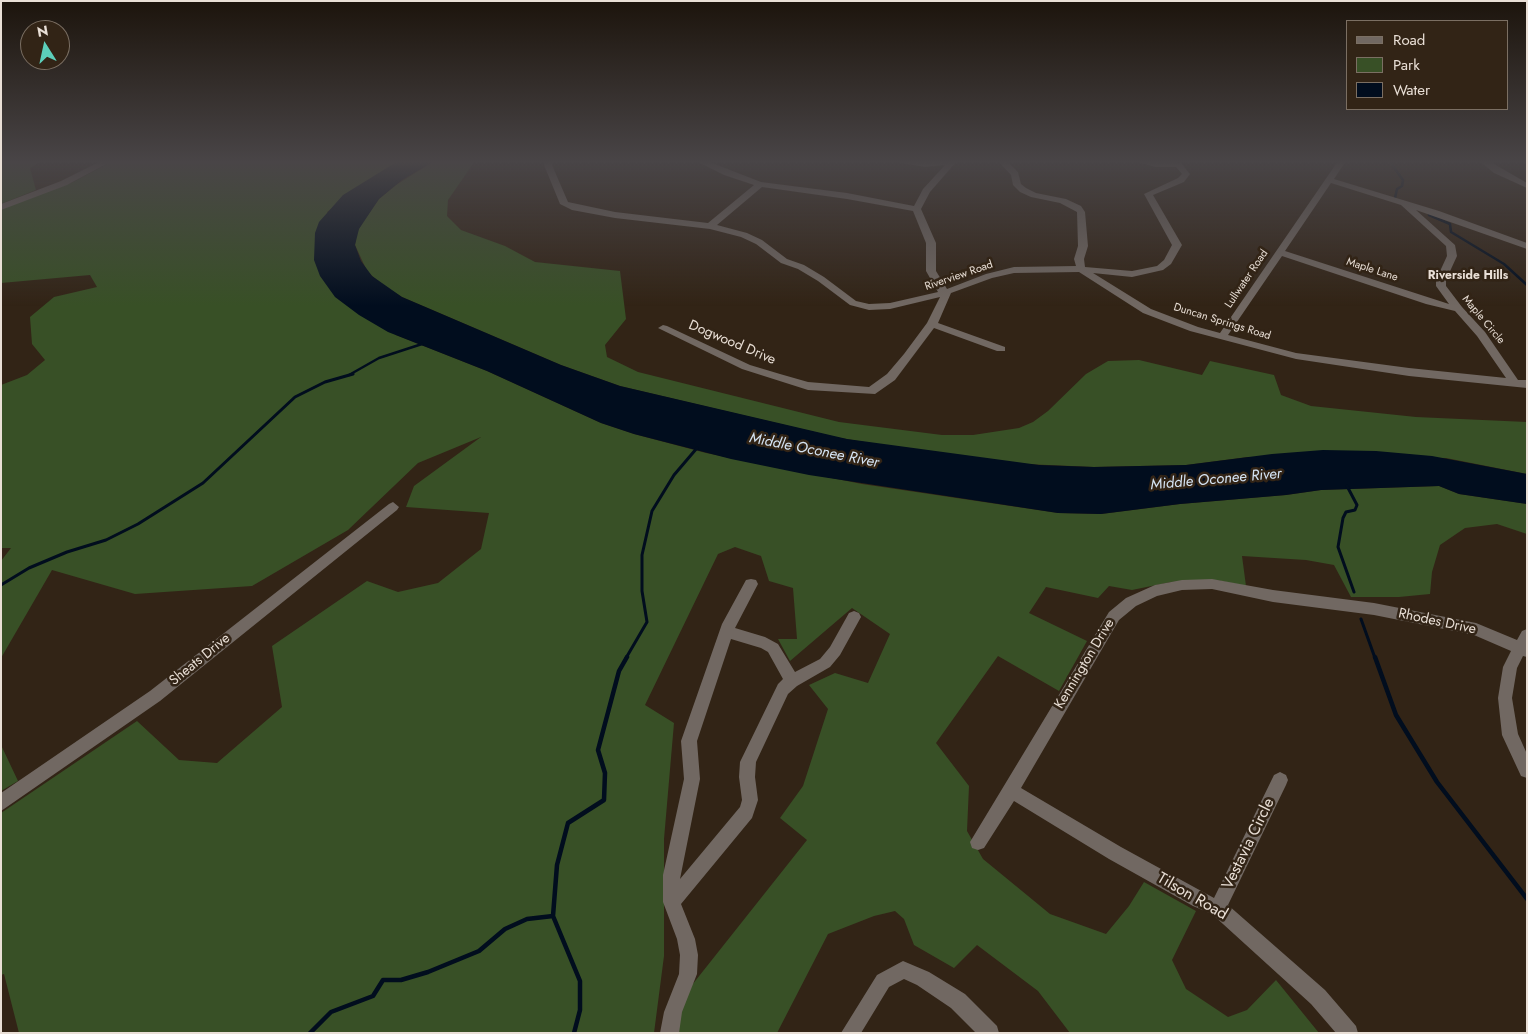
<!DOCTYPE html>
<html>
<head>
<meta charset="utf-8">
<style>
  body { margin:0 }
  #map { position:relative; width:1528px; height:1034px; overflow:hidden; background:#322416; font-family:Jost,sans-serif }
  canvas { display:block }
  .frame { position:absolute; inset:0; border:2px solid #e9dfd6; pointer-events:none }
  .legend { position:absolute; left:1346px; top:20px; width:162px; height:90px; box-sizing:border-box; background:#322416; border:1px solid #7b6f63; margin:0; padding:6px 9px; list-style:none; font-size:15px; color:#e9dfd6 }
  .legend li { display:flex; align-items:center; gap:10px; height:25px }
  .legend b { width:25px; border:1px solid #7b6f63 }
  .north { position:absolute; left:20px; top:20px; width:50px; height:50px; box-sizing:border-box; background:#322416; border:1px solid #7b6f63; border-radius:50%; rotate:350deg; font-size:14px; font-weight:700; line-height:20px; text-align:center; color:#e9dfd6 }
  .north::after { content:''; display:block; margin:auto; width:18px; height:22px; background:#5cceba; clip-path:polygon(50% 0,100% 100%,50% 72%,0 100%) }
</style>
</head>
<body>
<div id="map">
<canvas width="1528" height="1034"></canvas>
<div class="frame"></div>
<ul class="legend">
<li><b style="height:6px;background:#716862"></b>Road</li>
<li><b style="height:14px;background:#385026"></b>Park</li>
<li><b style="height:14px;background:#010d1e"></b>Water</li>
</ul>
<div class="north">N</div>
</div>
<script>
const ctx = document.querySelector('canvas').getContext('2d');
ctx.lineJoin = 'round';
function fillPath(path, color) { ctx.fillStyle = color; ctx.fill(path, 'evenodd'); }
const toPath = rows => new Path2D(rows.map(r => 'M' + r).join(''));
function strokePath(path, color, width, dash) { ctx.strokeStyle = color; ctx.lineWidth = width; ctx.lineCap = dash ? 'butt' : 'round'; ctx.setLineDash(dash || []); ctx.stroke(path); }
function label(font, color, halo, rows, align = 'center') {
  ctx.font = font + ' Jost,sans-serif'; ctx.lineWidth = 5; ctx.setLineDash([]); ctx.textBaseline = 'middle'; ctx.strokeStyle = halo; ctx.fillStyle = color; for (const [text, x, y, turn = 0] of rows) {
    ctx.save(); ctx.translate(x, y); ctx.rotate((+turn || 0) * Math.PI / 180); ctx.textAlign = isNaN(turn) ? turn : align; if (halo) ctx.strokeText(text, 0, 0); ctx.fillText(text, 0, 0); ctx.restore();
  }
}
fillPath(toPath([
  [1,161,41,161,30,168,36,190,1,204],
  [113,161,398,161,327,212,396,335,487,371,601,423,634,434,706,453,862,484,1058,513,1101,514,1180,504,1286,495,1321,490,1439,486,1459,494,1527,504,1527,534,1497,524,1465,528,1440,545,1432,572,1430,594,1399,597,1351,597,1334,565,1306,560,1242,556,1246,586,1216,580,1171,582,1132,590,1109,586,1098,598,1046,587,1029,613,1087,641,1059,691,998,656,936,743,969,786,967,831,983,859,1050,914,1106,934,1129,906,1144,882,1196,911,1172,960,1186,989,1228,1017,1247,1010,1276,980,1319,1033,1070,1033,1038,991,977,945,954,968,914,945,904,919,895,911,874,916,828,934,777,1033,676,1033,680,1010,692,985,807,840,780,818,803,786,828,709,809,685,835,673,868,683,890,634,852,608,790,661,778,639,797,639,793,588,769,581,761,556,735,547,718,554,645,705,674,723,664,839,664,956,654,1033,19,1033,4,974,1,975,1,813,137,721,179,760,217,763,282,707,272,646,367,581,398,592,438,583,481,549,489,513,406,507,414,486,481,437,418,463,348,530,252,586,135,594,52,570,1,658,1,561,11,548,1,548,1,385,27,375,45,360,32,344,30,317,54,297,97,287,90,275,1,283,1,208,73,182],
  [434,161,475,161,448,200,447,216,461,230,505,246,535,262,620,271,626,319,605,345,607,357,638,372,839,422,942,435,973,435,1019,428,1033,422,1048,411,1086,374,1108,361,1139,360,1202,375,1210,361,1274,375,1281,395,1311,406,1416,417,1527,422,1527,474,1446,458,1248,457,1186,465,1094,467,1025,464,899,448,835,437,620,386,561,365,402,297,382,285,367,271,355,245,356,234,362,223,379,199,396,185],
  [1,745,18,781,1,791]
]), '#385026');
fillPath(toPath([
  [398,161,434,161,402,180,379,199,359,229,355,245,361,261,372,276,402,297,561,365,620,386,847,439,1039,465,1094,467,1186,465,1272,454,1323,450,1376,451,1432,456,1527,474,1527,504,1459,494,1439,486,1321,490,1286,495,1180,504,1101,514,1058,513,809,475,731,459,634,434,601,423,487,371,388,332,359,315,335,297,320,276,314,260,315,233,319,222,343,195]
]), '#010d1e');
strokePath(toPath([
  [1390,162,1403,180,1402,186,1397,189,1395,198],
  [1429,215,1450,224,1451,232,1504,264,1527,285],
  [349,375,379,358,422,344]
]), '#010d1e', 2.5);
strokePath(toPath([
  [1347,486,1357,505,1355,510,1346,512,1343,518,1338,547,1354,592],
  [1,585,29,568,67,552,106,540,138,524,203,483,295,397,325,382,353,374],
  [1361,619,1375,658],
  [626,658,647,622,642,591,642,555,652,511,674,475,697,448]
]), '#010d1e', 3);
strokePath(toPath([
  [1375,657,1396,715,1437,782,1527,899],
  [310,1033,331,1012,373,996,383,980,401,980,428,972,479,951,505,929,527,919,553,916],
  [574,1033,580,1010,580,981,553,916,557,865,568,823,604,800,605,773,598,750,619,671,627,657]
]), '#010d1e', 4.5);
fillPath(toPath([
  [101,161,112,161,67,185,1,210,1,204,61,181,101,161],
  [545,161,553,161,552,165,568,202,615,212,708,223,754,185,724,175,696,161,707,161,761,182,847,193,914,206,923,189,945,165,925,167,891,161,957,161,930,192,921,209,936,243,936,271,947,289,986,274,1014,267,1076,266,1074,259,1078,246,1077,212,1060,203,1031,197,1020,192,1013,185,1011,175,998,161,1007,161,1018,172,1021,184,1026,188,1036,193,1066,199,1081,206,1085,212,1088,246,1084,259,1085,267,1132,271,1157,266,1164,260,1172,245,1144,194,1178,178,1182,174,1176,167,1155,167,1135,161,1181,163,1190,174,1184,182,1153,195,1182,245,1171,264,1163,270,1132,277,1093,273,1151,309,1198,327,1220,333,1338,161,1346,161,1334,179,1439,211,1527,243,1527,249,1416,210,1455,245,1457,256,1446,280,1446,286,1462,307,1485,332,1518,380,1527,380,1527,388,1409,376,1296,359,1190,331,1143,313,1079,272,1014,273,992,278,951,293,938,323,1005,347,1005,351,997,351,934,328,895,380,875,394,808,390,742,369,658,328,663,325,667,326,750,365,780,374,808,382,869,387,887,374,904,354,927,323,940,297,890,309,869,310,850,305,818,281,798,269,781,263,756,244,741,237,710,229,615,218,572,210,560,204,544,165,545,161],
  [1331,183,1401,205,1446,246,1447,256,1436,280,1436,286,1449,304,1285,251,1331,183],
  [762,187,847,199,913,211,926,243,926,271,938,292,890,303,869,304,856,301,824,277,804,265,787,259,762,240,747,233,717,225,762,187],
  [1282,256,1426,304,1455,311,1477,336,1506,378,1409,368,1296,353,1228,335,1282,256],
  [1479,161,1489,161,1527,183,1527,188,1494,173,1479,161],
  [393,502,399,507,397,510,160,701,1,811,1,793,150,691,389,504,393,502],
  [751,579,756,580,758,584,735,628,765,637,778,644,795,672,820,659,830,647,849,613,854,611,859,613,861,617,840,655,830,667,797,686,788,694,756,762,755,777,758,800,752,818,681,904,695,939,698,955,697,974,682,1012,679,1033,660,1033,664,1012,679,974,680,955,677,939,663,902,663,875,684,779,681,741,722,624,746,580,751,579],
  [731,639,761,648,768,652,783,679,778,684,740,762,739,777,742,800,740,807,680,879,700,779,697,741,731,639],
  [1212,579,1273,590,1374,603,1476,623,1517,640,1522,631,1527,629,1527,657,1523,656,1517,668,1512,698,1518,734,1527,754,1527,778,1521,776,1502,735,1498,698,1503,667,1511,651,1474,635,1374,615,1273,602,1212,589,1182,590,1157,596,1136,606,1119,620,1021,788,1121,847,1214,898,1274,775,1280,772,1286,775,1288,780,1286,785,1228,905,1325,990,1356,1026,1358,1033,1336,1033,1311,1004,1212,914,1193,906,1109,859,1014,801,984,848,978,850,972,848,970,842,1109,612,1126,598,1155,585,1182,580,1212,579],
  [903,961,929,972,965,994,997,1026,999,1033,976,1033,951,1008,917,985,904,979,889,987,861,1033,841,1033,877,975,903,961]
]), '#716862');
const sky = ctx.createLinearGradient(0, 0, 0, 306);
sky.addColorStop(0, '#1c140c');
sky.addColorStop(0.53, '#494547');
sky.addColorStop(1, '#49454700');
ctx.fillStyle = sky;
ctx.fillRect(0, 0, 1528, 306);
label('11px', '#e9dfd6', '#322416', [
  ["Maple Lane",1372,270,18],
  ["Riverview Road",959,276,-19],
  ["Lullwater Road",1247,279,-56],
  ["Maple Circle",1483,320,50],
  ["Duncan Springs Road",1222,322,17]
]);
label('bold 12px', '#e9dfd6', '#322416', [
  ["Riverside Hills",1468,276]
]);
label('14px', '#e9dfd6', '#322416', [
  ["Dogwood Drive",732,343,23],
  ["Rhodes Drive",1437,622,12],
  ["Sheats Drive",200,660,-39],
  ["Kennington Drive",1085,664,-59]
]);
label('italic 15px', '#d4e3f3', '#322416', [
  ["Middle Oconee River",814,451,11],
  ["Middle Oconee River",1216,480,-5]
]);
label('16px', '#e9dfd6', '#322416', [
  ["Vestavia Circle",1249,844,-64],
  ["Tilson Road",1192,897,30]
]);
</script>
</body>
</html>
